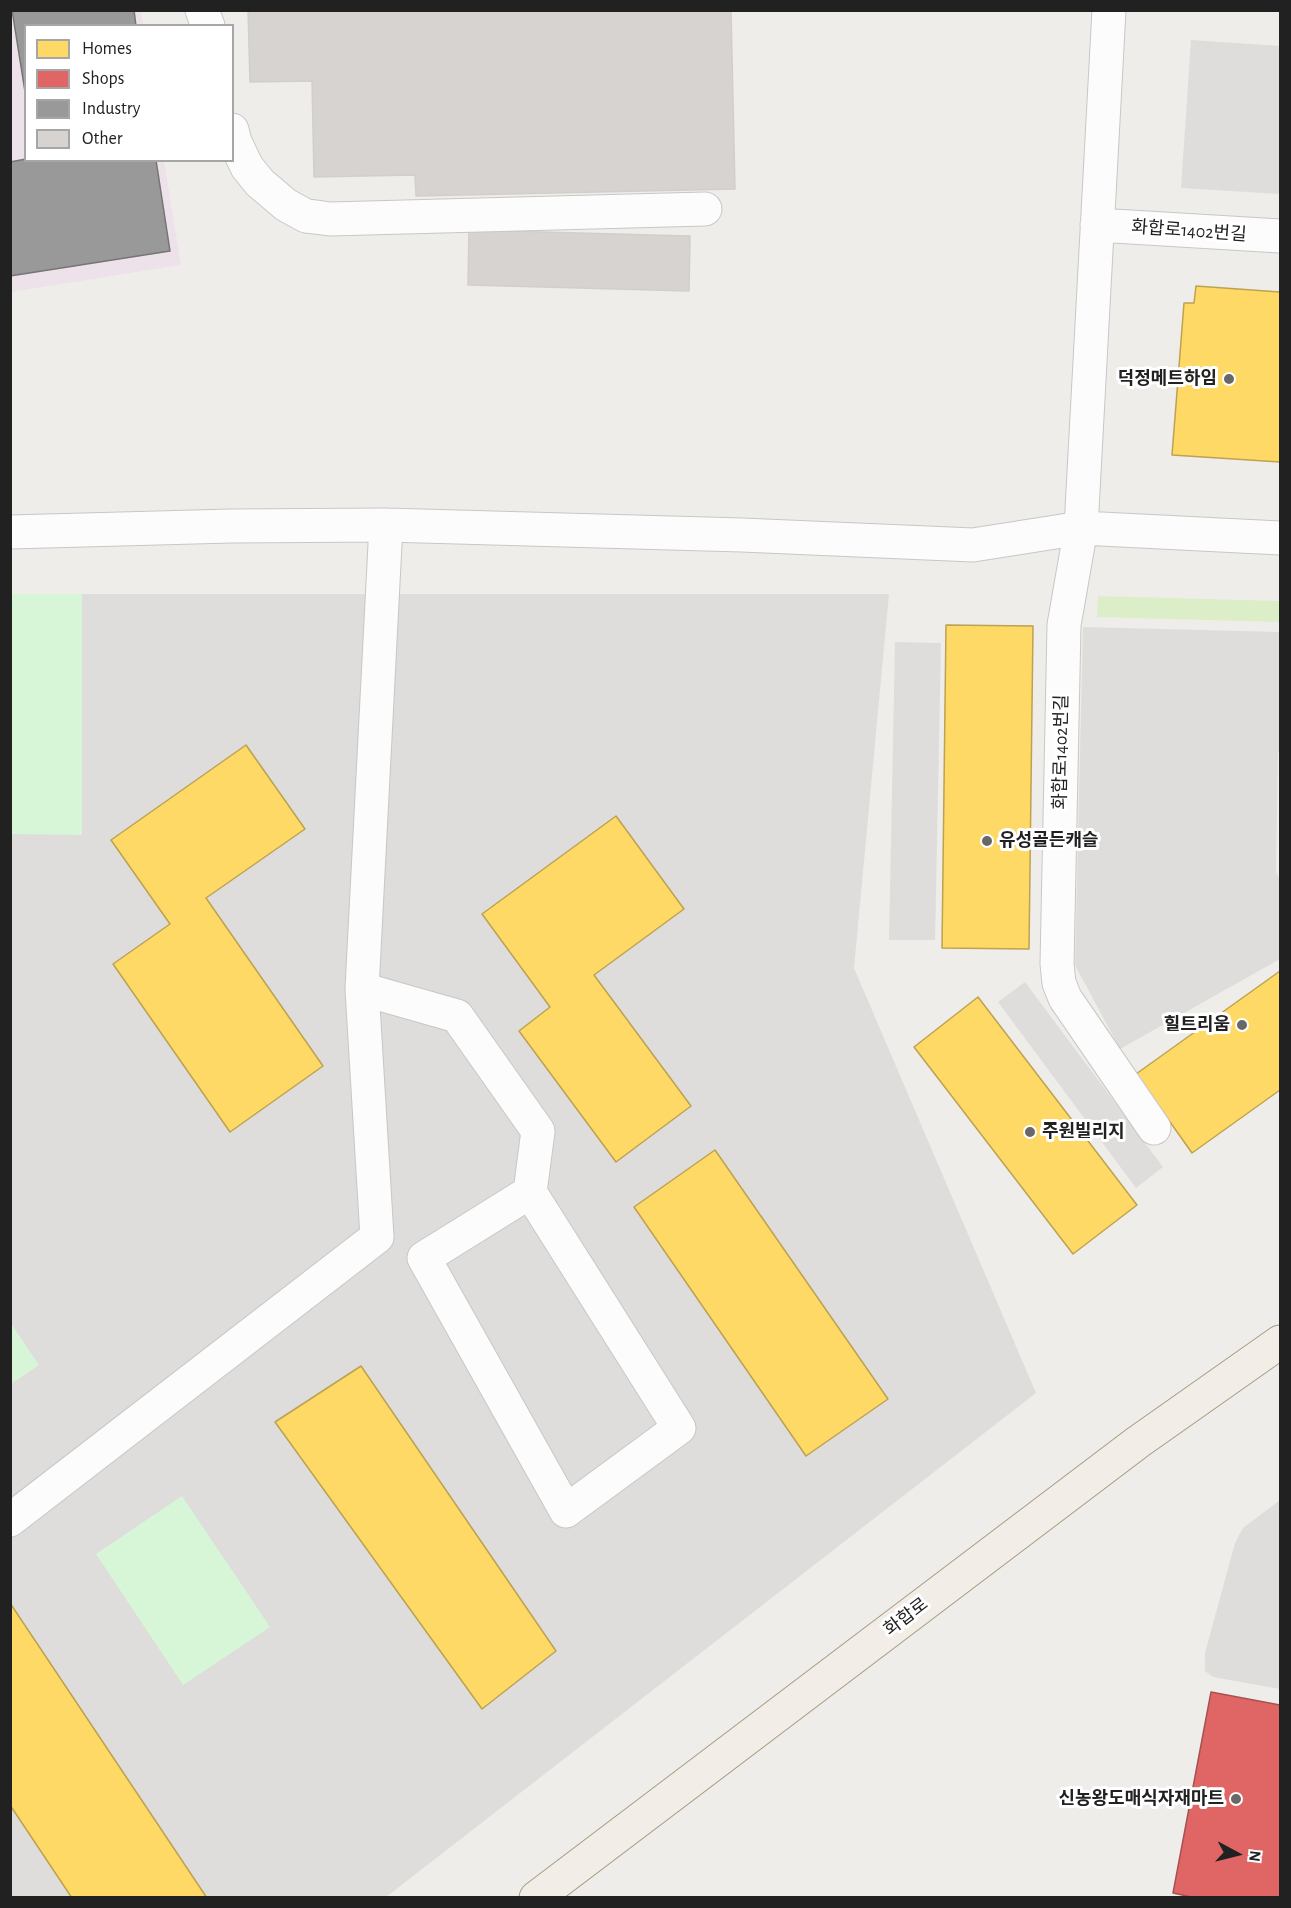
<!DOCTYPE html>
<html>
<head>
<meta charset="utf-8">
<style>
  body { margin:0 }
  #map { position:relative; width:1291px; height:1908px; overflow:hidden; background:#efedea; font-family:"Alegreya Sans",sans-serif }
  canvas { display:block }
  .frame { position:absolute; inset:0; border:12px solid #212121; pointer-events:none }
  .legend { position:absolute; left:24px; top:24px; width:210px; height:138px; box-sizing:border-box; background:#fff; border:2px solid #a6a6a6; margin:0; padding:8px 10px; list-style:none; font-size:18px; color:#212121 }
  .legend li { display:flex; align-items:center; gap:12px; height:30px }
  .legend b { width:30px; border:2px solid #a6a6a6 }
  .north { position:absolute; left:1207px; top:1824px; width:60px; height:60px; -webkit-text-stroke:4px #fff; paint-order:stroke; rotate:97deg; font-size:16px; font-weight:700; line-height:24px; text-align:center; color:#212121 }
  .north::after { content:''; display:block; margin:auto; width:21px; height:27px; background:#212121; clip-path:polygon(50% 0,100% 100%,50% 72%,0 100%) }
</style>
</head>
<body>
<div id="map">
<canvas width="1291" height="1908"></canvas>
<div class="frame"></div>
<ul class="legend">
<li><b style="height:16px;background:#ffd966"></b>Homes</li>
<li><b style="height:16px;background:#e06666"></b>Shops</li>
<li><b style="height:16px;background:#999"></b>Industry</li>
<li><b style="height:16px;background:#d6d3d1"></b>Other</li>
</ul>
<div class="north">N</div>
</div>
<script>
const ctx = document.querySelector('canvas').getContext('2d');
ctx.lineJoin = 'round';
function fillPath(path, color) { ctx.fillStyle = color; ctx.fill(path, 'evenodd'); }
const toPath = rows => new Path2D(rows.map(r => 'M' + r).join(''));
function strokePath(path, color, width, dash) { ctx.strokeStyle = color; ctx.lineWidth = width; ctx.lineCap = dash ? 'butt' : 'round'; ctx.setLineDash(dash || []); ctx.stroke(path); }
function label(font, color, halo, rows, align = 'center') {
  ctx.font = font + ' "Alegreya Sans","Noto Sans KR",sans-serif'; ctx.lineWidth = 6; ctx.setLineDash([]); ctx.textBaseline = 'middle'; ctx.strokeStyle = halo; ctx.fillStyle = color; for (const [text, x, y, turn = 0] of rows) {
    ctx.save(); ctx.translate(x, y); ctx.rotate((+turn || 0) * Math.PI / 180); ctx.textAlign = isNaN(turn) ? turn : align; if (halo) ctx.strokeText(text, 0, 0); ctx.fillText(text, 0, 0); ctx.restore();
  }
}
fillPath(toPath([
  [1191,40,1280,46,1280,194,1181,188],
  [10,594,889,594,854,968,1036,1393,386,1897,11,1897],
  [1083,627,1280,632,1280,752,1278,752,1276,872,1280,880,1280,959,1120,1049,1075,965],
  [895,642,941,643,935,940,889,940],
  [1025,982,1163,1167,1136,1188,998,1002],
  [1280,1500,1280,1689,1213,1677,1205,1671,1205,1653,1235,1543,1243,1528]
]), '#dedddb');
fillPath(toPath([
  [11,11,141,11,143,25,26,26,26,160,164,161,181,265,11,292]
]), '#ede2e9');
fillPath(toPath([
  [1098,596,1280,601,1280,622,1097,617]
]), '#dbeec7');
fillPath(toPath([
  [11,594,82,594,82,835,11,834],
  [10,1322,39,1365,11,1384,10,1384],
  [182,1496,270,1627,183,1685,96,1554]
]), '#d7f6d7');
const homes = toPath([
  [1196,286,1280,292,1280,462,1172,455,1184,303,1194,303,1196,286],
  [946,625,1033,626,1029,949,942,948,946,625],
  [246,745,305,829,206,898,323,1066,230,1132,113,964,170,924,111,840,246,745],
  [616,816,684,909,594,975,691,1106,616,1162,519,1031,550,1007,482,914,616,816],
  [1280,971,1280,1090,1192,1153,1136,1074,1280,971],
  [978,997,1137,1205,1073,1254,914,1047,978,997],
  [715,1150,888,1399,806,1456,634,1207,715,1150],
  [361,1366,556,1651,482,1709,275,1422,361,1366],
  [10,1603,207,1898,72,1898,10,1805,10,1603]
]);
fillPath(homes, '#ffd966');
strokePath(homes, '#bca251', 1.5);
const shops = toPath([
  [1211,1692,1280,1705,1280,1898,1196,1898,1173,1893,1211,1692]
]);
fillPath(shops, '#e06666');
strokePath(shops, '#a75151', 1.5);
const industry = toPath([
  [12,10,134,10,136,26,26,26,26,98,12,10],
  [26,159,156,160,170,251,10,276,10,162,26,159]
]);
fillPath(industry, '#999');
strokePath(industry, '#757575', 1.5);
const building = toPath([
  [248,10,731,10,735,189,416,196,415,175,314,177,312,81,250,82,248,10],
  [469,230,690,236,689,291,468,285,469,230]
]);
fillPath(building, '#d6d3d1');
strokePath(building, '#d2cfcb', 1.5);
const minor = toPath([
  [202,10,208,26],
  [1109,10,1081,528,1064,625,1057,964,1059,983,1065,998,1154,1128],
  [232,130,235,142,247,167,260,183,286,205,306,216,315,217,330,219,705,209],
  [1097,225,1280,236],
  [10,532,231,526,386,525,742,535,973,545,1081,528,1280,538],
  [362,989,457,1016,538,1131,530,1192,679,1428,566,1511,424,1258,530,1192],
  [10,1520,377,1237,362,989,386,525]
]);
const major = toPath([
  [536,1898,1138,1442,1280,1342]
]);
strokePath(minor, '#c8c7c6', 35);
strokePath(major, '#a69c85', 35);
strokePath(minor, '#fdfcfc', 33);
strokePath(major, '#f2ede6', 33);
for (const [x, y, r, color] of [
  [1229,379,6,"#696867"],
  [987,841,6,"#696867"],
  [1242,1025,6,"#696867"],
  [1030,1132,6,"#696867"],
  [1236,1799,6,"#696867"]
]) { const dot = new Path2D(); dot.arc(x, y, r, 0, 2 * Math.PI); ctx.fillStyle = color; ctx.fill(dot); strokePath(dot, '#fff', 2); }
label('18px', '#212121', '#fff', [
  ["화합로1402번길",1189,231,4],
  ["화합로1402번길",1061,752,-89],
  ["화합로",906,1617,-37]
]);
label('bold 18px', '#212121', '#fff', [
  ["덕정메트하임",1217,379],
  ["유성골든캐슬",999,841,"left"],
  ["힐트리움",1230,1025],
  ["주원빌리지",1042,1132,"left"],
  ["신농왕도매식자재마트",1224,1799]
], 'right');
</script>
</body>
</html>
